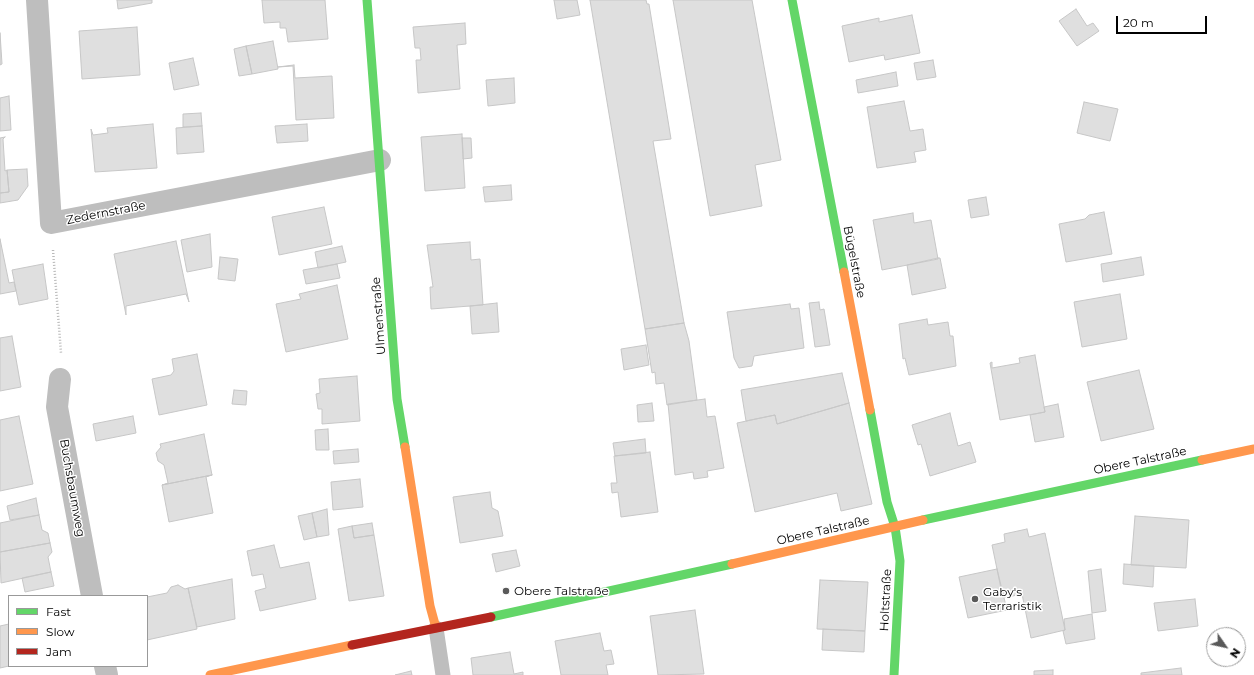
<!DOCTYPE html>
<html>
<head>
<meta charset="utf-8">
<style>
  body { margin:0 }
  #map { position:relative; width:1254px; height:675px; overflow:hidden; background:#fff; font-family:Montserrat,sans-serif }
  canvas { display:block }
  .legend { position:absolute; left:8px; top:595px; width:140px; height:72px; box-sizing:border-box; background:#fff; border:1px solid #999; margin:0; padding:5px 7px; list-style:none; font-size:12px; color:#000 }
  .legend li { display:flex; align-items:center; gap:8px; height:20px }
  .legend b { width:20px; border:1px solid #999 }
  .north { position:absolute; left:1206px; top:627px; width:40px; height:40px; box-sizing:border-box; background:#fff; border:1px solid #999; border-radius:50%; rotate:124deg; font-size:11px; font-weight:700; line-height:16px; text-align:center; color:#000 }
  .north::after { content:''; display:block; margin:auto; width:14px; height:18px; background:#595959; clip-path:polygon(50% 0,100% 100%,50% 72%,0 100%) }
  .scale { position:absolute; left:1116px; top:16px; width:91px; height:18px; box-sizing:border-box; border:2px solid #000; border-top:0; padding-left:5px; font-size:12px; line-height:14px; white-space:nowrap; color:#000; -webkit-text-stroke:3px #fff; paint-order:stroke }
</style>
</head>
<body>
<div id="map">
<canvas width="1254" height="675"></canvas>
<ul class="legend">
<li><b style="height:5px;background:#63d668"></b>Fast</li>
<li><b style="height:5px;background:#ff974d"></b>Slow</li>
<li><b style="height:5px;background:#b3261e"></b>Jam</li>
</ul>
<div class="north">N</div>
<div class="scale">20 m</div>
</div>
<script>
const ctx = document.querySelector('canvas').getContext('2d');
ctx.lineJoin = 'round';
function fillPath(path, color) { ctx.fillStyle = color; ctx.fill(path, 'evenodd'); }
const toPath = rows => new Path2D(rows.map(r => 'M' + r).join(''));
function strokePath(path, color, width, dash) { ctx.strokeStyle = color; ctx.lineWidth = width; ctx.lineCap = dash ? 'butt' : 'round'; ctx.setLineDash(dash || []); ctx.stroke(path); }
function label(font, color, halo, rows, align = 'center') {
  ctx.font = font + ' Montserrat,sans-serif'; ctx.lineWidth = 3; ctx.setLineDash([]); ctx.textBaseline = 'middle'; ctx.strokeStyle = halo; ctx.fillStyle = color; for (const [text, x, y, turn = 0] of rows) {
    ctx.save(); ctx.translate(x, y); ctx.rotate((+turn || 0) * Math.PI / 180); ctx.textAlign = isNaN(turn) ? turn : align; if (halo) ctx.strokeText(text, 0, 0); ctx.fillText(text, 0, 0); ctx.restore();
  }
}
const building = toPath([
  [117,0,152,0,152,3,118,9,117,0],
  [262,0,325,0,328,39,288,42,286,28,280,28,280,22,264,23,262,0],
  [554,0,577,0,580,15,557,19,554,0],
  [590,0,646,0,647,4,649,4,671,139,653,141,684,323,645,329,590,0],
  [673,0,752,0,781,160,755,165,762,206,710,216,673,0],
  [1076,9,1087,26,1093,23,1099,31,1077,46,1059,21,1076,9],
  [912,15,920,53,885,60,884,55,849,62,842,26,879,18,879,22,912,15],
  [465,23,466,44,457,45,460,89,418,93,416,60,421,60,420,48,415,48,413,27,465,23],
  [137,27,140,75,82,79,79,31,137,27],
  [0,33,2,64,0,65,0,33],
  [273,41,278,69,252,74,246,46,273,41],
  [246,46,252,74,239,76,234,49,246,46],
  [193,58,199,85,174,90,169,63,193,58],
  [933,60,936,77,917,80,914,63,933,60],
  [294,65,295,78,332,76,334,118,296,120,293,66,278,67,294,65],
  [896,72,898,86,858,93,856,80,896,72],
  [514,78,515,103,488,106,486,80,514,78],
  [9,96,11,130,0,131,0,98,9,96],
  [904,101,910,131,923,129,926,150,914,152,916,162,877,168,867,107,904,101],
  [1084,102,1118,109,1110,141,1077,133,1084,102],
  [201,113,202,126,183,127,183,114,201,113],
  [153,124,157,168,95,172,91,129,93,135,108,133,107,128,153,124],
  [307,124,308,141,277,143,275,126,307,124],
  [202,126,204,152,177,154,176,128,202,126],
  [462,134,465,188,425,191,421,137,462,134],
  [5,137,3,139,5,171,7,170,9,192,0,193,0,138,5,137],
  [462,138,471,138,472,158,463,159,462,138],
  [27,169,28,186,18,200,0,203,0,193,9,192,7,170,27,169],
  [511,185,512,200,485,202,483,187,511,185],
  [986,197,989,215,971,218,968,200,986,197],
  [324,207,332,244,279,255,272,217,324,207],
  [1104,212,1112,254,1066,262,1059,224,1085,219,1089,215,1104,212],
  [913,213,914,223,931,220,938,259,882,270,873,220,913,213],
  [210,234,212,267,187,272,181,240,210,234],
  [0,239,9,283,14,282,16,291,0,294,0,239],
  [176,241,189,302,186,294,126,306,126,315,114,254,176,241],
  [470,242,471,260,480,259,483,305,431,309,430,287,433,287,427,245,470,242],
  [342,246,346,262,318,268,315,252,342,246],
  [220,257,238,259,235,281,218,279,220,257],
  [1141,257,1144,275,1103,282,1101,264,1141,257],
  [938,258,940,258,946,288,912,295,907,265,938,258],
  [43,264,48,299,19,305,12,270,43,264],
  [337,264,340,278,306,284,303,270,337,264],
  [337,285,348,339,286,352,276,304,301,299,299,294,337,285],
  [1120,294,1127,339,1082,347,1074,302,1120,294],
  [819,302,820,310,824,309,830,345,815,347,809,303,819,302],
  [497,303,499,332,472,334,470,306,497,303],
  [790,304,791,309,799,308,804,348,754,356,752,366,739,368,734,358,727,312,790,304],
  [927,319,928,325,948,322,950,336,953,336,956,366,909,375,905,358,903,359,899,324,927,319],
  [684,323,689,341,697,400,667,405,664,383,656,384,655,372,652,373,645,329,684,323],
  [12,336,21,387,0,391,0,338,12,336],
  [646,345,649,365,624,370,621,349,646,345],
  [197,354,207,405,159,415,152,379,171,375,174,371,172,359,197,354],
  [1035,355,1045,412,1000,420,990,363,992,362,992,368,1020,363,1019,358,1035,355],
  [1139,370,1154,429,1101,441,1087,382,1139,370],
  [842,373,849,403,777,424,775,415,746,421,741,390,842,373],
  [357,376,360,421,322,424,322,409,318,409,316,394,320,393,319,379,357,376],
  [234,390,247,391,246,405,232,404,234,390],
  [705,399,707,417,715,416,724,468,707,471,708,477,694,479,693,472,675,475,668,404,705,399],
  [652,403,654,421,638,422,637,405,652,403],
  [849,403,872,504,841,511,837,493,755,512,737,423,775,415,777,424,849,403],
  [1058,404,1064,437,1035,442,1030,415,1045,412,1044,407,1058,404],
  [950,413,958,446,970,442,976,462,930,476,921,444,918,445,912,425,950,413],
  [19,416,33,484,0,491,0,420,19,416],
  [133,416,136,433,96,441,93,424,133,416],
  [328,429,329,450,316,450,315,430,328,429],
  [204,434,212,475,162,485,168,483,164,465,158,461,156,453,161,447,160,444,204,434],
  [645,439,646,453,615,456,613,443,645,439],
  [358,449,359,462,334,464,333,451,358,449],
  [650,452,658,512,621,517,618,492,612,493,611,483,617,483,614,456,650,452],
  [212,475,206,477,213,513,169,522,162,485,212,475],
  [360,479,363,507,333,510,331,482,360,479],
  [490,492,492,508,498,511,503,536,460,543,453,497,490,492],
  [36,498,39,515,10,520,7,506,36,498],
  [327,509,329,535,317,537,312,513,327,509],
  [312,513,317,537,304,540,298,516,312,513],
  [39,515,42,530,48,533,50,543,0,552,0,523,39,515],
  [1135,516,1189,520,1186,568,1131,565,1135,516],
  [372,523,374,535,354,538,352,526,372,523],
  [352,526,354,538,374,535,384,596,349,601,338,529,352,526],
  [1027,529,1029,537,1045,533,1065,630,1031,638,1022,594,1003,598,992,545,1005,542,1004,534,1027,529],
  [50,543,52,552,48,557,51,572,1,583,0,552,50,543],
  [274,545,280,568,309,562,316,599,260,611,255,591,266,588,263,574,252,576,247,551,274,545],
  [516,550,520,566,496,572,492,554,516,550],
  [1124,564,1154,566,1153,587,1123,584,1124,564],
  [997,569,1007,610,968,618,959,577,997,569],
  [1101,569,1106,611,1092,613,1088,571,1101,569],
  [51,572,54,586,25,592,22,578,51,572],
  [232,579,235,619,197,627,188,588,232,579],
  [820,580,868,582,865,631,817,629,820,580],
  [178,585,185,589,188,588,197,629,147,640,147,597,167,593,171,587,178,585],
  [1195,599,1198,626,1158,631,1154,603,1195,599],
  [695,610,704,674,658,675,650,616,695,610],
  [1092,614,1095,639,1066,644,1063,631,1065,630,1064,619,1092,614],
  [9,624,9,666,0,668,0,626,9,624],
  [823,629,865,631,864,652,822,650,823,629],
  [600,633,604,651,611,650,614,664,606,665,608,675,561,675,555,641,600,633],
  [510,652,514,674,523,672,523,675,473,675,471,658,510,652],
  [1181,668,1182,675,1141,675,1141,673,1181,668],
  [1053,670,1053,675,1034,675,1034,671,1053,670],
  [411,671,412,675,395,675,411,671]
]);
fillPath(building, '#dfdfdf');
strokePath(building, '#c7c7c7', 1);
strokePath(toPath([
  [53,250,61,353]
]), '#b9b9b9', 2.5, [1, 2]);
strokePath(toPath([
  [436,628,443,675]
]), '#bebebe', 15);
strokePath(toPath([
  [37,0,51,223,380,160],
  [60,379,57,407,92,596],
  [105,666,107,675]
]), '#bebebe', 22);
strokePath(toPath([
  [367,0,397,399,405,447],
  [792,0,844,272],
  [870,410,887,502,895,527,900,561,894,675],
  [923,520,1202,460],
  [491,617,732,564]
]), '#63d668', 9);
strokePath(toPath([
  [844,272,870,410],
  [405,447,430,606,436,628],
  [1202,460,1254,449],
  [732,564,923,520],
  [210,675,352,645]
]), '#ff974d', 9);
strokePath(toPath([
  [352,645,491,617]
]), '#b3261e', 9);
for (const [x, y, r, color] of [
  [506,591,4,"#595959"],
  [975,599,4,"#595959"]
]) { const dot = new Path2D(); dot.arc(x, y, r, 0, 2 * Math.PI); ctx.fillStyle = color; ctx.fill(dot); strokePath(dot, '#fff', 1.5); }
label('12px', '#000', '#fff', [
  ["Zedernstraße",106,213,-11],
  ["Bügelstraße",854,262,79],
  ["Ulmenstraße",379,316,-94],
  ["Obere Talstraße",1140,461,-12],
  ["Buchsbaumweg",72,488,80],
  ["Obere Talstraße",823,531,-13],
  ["Holtstraße",886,600,-87]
]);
label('12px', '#000', '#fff', [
  ["Obere Talstraße",514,591],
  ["Gaby's",983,592],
  ["Terraristik",983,606]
], 'left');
</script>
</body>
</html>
